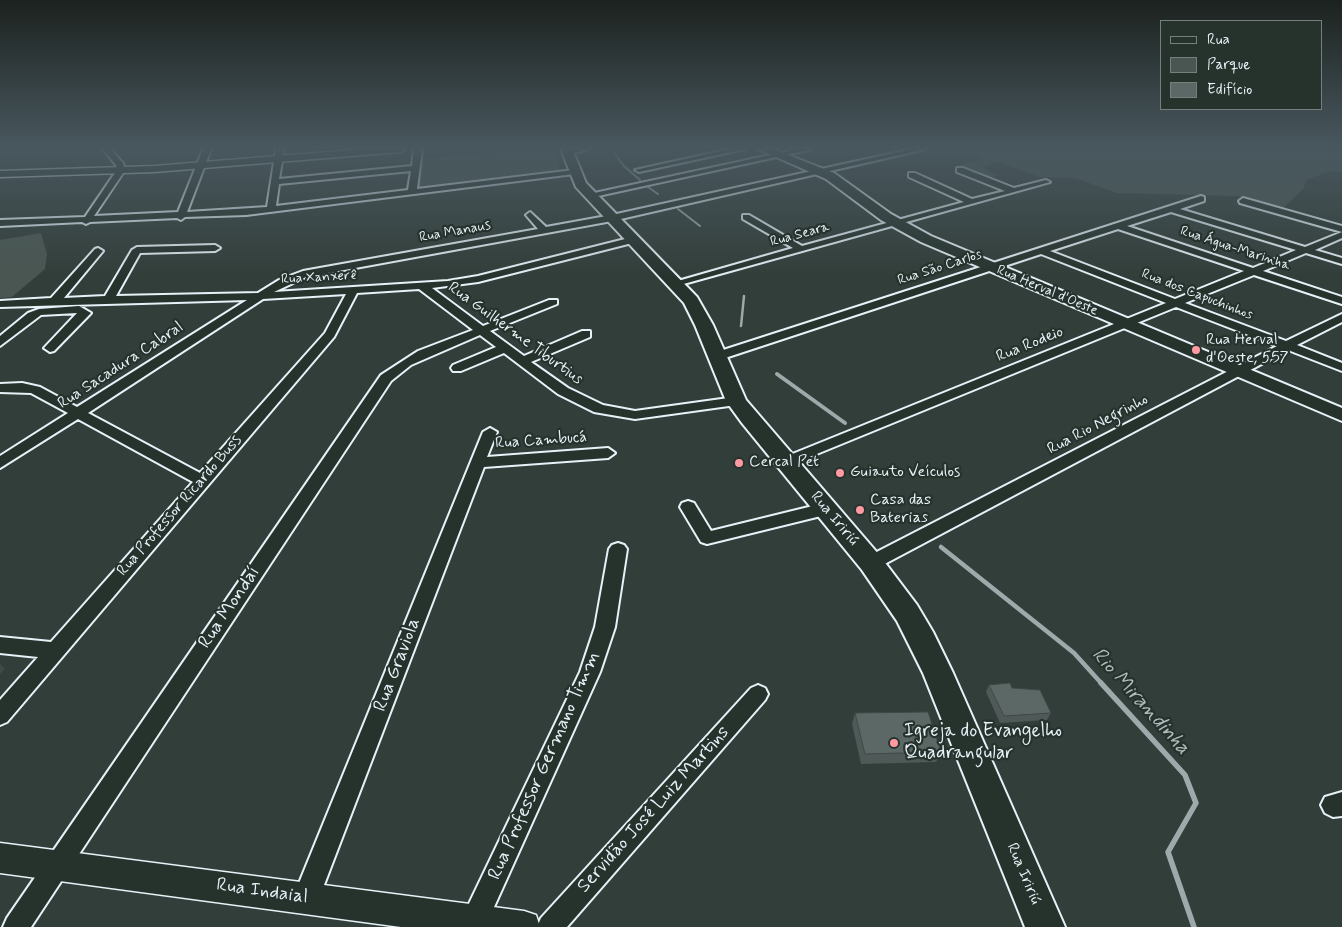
<!DOCTYPE html>
<html>
<head>
<meta charset="utf-8">
<style>
  body { margin:0 }
  #map { position:relative; width:1342px; height:927px; overflow:hidden; background:#323e39; font-family:Mynerve,sans-serif }
  canvas { display:block }
  .legend { position:absolute; left:1160px; top:20px; width:162px; height:90px; box-sizing:border-box; background:#26332d; border:1px solid #747f7e; margin:0; padding:6px 9px; list-style:none; font-size:15px; color:#e8f1f8 }
  .legend li { display:flex; align-items:center; gap:10px; height:25px }
  .legend b { width:25px; border:1px solid #747f7e }
</style>
</head>
<body>
<div id="map">
<canvas width="1342" height="927"></canvas>
<ul class="legend">
<li><b style="height:6px;background:#26332d"></b>Rua</li>
<li><b style="height:14px;background:#495651"></b>Parque</li>
<li><b style="height:14px;background:#5c6865"></b>Edifício</li>
</ul>
</div>
<script>
const ctx = document.querySelector('canvas').getContext('2d');
ctx.lineJoin = 'round';
function fillPath(path, color) { ctx.fillStyle = color; ctx.fill(path, 'evenodd'); }
const toPath = rows => new Path2D(rows.map(r => 'M' + r).join(''));
function strokePath(path, color, width, dash) { ctx.strokeStyle = color; ctx.lineWidth = width; ctx.lineCap = dash ? 'butt' : 'round'; ctx.setLineDash(dash || []); ctx.stroke(path); }
function label(font, color, halo, rows, align = 'center') {
  ctx.font = font + ' Mynerve,sans-serif'; ctx.lineWidth = 4.5; ctx.setLineDash([]); ctx.textBaseline = 'middle'; ctx.strokeStyle = halo; ctx.fillStyle = color; for (const [text, x, y, turn = 0] of rows) {
    ctx.save(); ctx.translate(x, y); ctx.rotate((+turn || 0) * Math.PI / 180); ctx.textAlign = isNaN(turn) ? turn : align; if (halo) ctx.strokeText(text, 0, 0); ctx.fillText(text, 0, 0); ctx.restore();
  }
}
fillPath(toPath([
  [497,149,553,149,561,173,419,189,421,159,498,153],
  [971,149,1342,149,1342,173,1330,171,1306,180,1304,188,1282,209,1238,196,1117,193,1075,178,1039,177,998,162,983,168,998,175,990,178,958,165,982,159,964,152],
  [41,233,47,254,45,269,12,297,0,298,0,240]
]), '#495651');
strokePath(toPath([
  [611,149,624,166,640,180],
  [648,187,658,194],
  [678,209,700,226]
]), '#9ea9ab', 2);
strokePath(toPath([
  [741,326,744,296]
]), '#9ea9ab', 2.5);
strokePath(toPath([
  [777,374,845,423]
]), '#9ea9ab', 4);
strokePath(toPath([
  [941,547,1074,653,1102,684]
]), '#9ea9ab', 4.5);
strokePath(toPath([
  [1101,683,1185,775,1196,803,1168,852,1194,927]
]), '#9ea9ab', 5.5);
const minor = toPath([
  [103,149,110,149,123,163,125,170,94,216,178,212,203,149,211,149,187,212,267,207,276,149,284,149,279,179,412,166,414,149,422,149,417,189,574,170,578,172,574,174,246,215,185,217,181,220,177,218,90,222,86,224,82,222,0,226,0,220,85,217,117,170,116,165,103,149],
  [411,171,408,190,276,206,279,184,411,171],
  [574,149,589,149,567,155,563,153,574,149],
  [730,149,745,149,639,172,635,170,730,149],
  [798,149,813,149,589,198,585,195,798,149],
  [912,149,926,149,612,221,306,277,274,292,448,281,478,276,633,237,638,240,636,242,478,282,432,288,483,326,549,300,557,300,557,304,490,331,524,356,582,331,590,331,590,337,531,362,568,388,603,405,635,411,736,397,743,401,736,405,635,419,594,412,558,394,504,353,461,371,453,371,451,368,453,365,496,347,480,335,411,365,391,381,31,927,3,927,7,918,381,375,418,351,473,330,419,289,357,293,334,337,7,722,0,725,0,700,38,657,0,653,0,637,51,642,193,482,78,419,0,468,0,456,68,413,31,393,0,392,0,384,22,383,40,387,77,407,247,300,0,307,0,301,51,298,95,249,98,248,103,251,64,298,105,296,132,250,137,247,215,245,220,248,215,251,140,253,116,296,258,293,279,280,303,271,538,229,526,215,530,212,546,227,612,215,912,149],
  [346,294,325,333,200,473,88,413,263,299,346,294],
  [957,168,963,168,1014,188,1046,180,1050,182,680,285,672,285,671,283,793,248,743,219,743,215,749,215,802,246,964,202,909,177,909,173,915,173,972,199,1005,191,957,172,957,168],
  [1201,196,1204,197,1204,201,1180,209,1305,247,1342,232,1342,238,1315,250,1342,258,1342,264,1306,253,1263,271,1342,297,1342,304,1254,275,1185,303,1286,341,1342,314,1342,322,1297,345,1342,363,1342,371,1288,350,877,568,871,570,865,568,862,563,865,558,1277,346,1176,307,785,467,778,462,780,459,1166,303,1041,254,722,359,714,359,712,356,714,353,1201,196],
  [1171,212,1296,250,1253,268,1127,226,1171,212],
  [1118,229,1244,271,1175,299,1050,251,1118,229],
  [1243,198,1342,226,1342,232,1240,203,1239,201,1243,198],
  [79,306,91,313,54,351,50,352,44,348,77,313,41,315,0,346,0,336,28,313,39,309,79,306],
  [490,428,497,432,487,457,608,448,615,453,608,458,484,467,319,898,315,907,306,911,297,907,293,898,483,432,490,428],
  [688,501,694,503,711,531,825,503,831,505,833,509,831,513,825,515,707,544,701,542,680,507,682,503,688,501],
  [618,543,624,545,627,549,615,627,600,672,485,927,463,927,461,921,465,912,580,672,595,627,609,549,612,545,618,543],
  [758,685,765,688,768,694,765,700,567,927,537,927,541,918,751,688,758,685],
  [1342,792,1342,816,1333,817,1325,813,1321,805,1325,797,1342,792]
]);
const tertiary = toPath([
  [364,149,405,149,401,152,154,172,0,177,0,171,154,166,364,149],
  [0,843,524,911,536,915,540,927,401,927,0,873,0,843]
]);
const primary = toPath([
  [561,149,572,149,586,183,697,297,713,325,746,400,880,556,917,605,933,632,953,673,1065,927,1025,927,923,673,897,621,862,570,742,423,726,401,695,325,684,303,576,187,561,149],
  [758,149,773,149,834,173,891,214,931,236,1342,408,1342,421,921,242,881,220,826,179,758,149]
]);
strokePath(minor, '#e8f1f8', 4);
strokePath(tertiary, '#e8f1f8', 3);
strokePath(primary, '#e8f1f8', 4);
fillPath(minor, '#26332d');
fillPath(tertiary, '#26332d');
fillPath(primary, '#26332d');
fillPath(toPath([
  [989,685,1012,688,1051,713,1047,720,1000,723,986,692],
  [855,713,941,752,936,762,861,764,852,724]
]), '#4f5957');
fillPath(toPath([
  [0,664,5,669,0,674]
]), '#404947');
const building = toPath([
  [1010,683,1012,688,1040,690,1051,713,1004,716,989,685,1010,683],
  [928,712,941,752,865,754,855,713,928,712]
]);
fillPath(building, '#5c6865');
strokePath(building, '#404947', 1);
const sky = ctx.createLinearGradient(0, 0, 0, 279);
sky.addColorStop(0, '#1c221f');
sky.addColorStop(0.53, '#49585f');
sky.addColorStop(1, '#49585f00');
ctx.fillStyle = sky;
ctx.fillRect(0, 0, 1342, 279);
for (const [x, y, r, color] of [
  [1196,350,5,"#ff9aa2"],
  [739,463,5,"#ff9aa2"],
  [840,473,5,"#ff9aa2"],
  [860,510,5,"#ff9aa2"],
  [894,743,5,"#ff9aa2"]
]) { const dot = new Path2D(); dot.arc(x, y, r, 0, 2 * Math.PI); ctx.fillStyle = color; ctx.fill(dot); strokePath(dot, '#26332d', 2); }
label('14px', '#e8f1f8', '#26332d', [
  ["Rua Manaus",455,232,-10],
  ["Rua Seara",800,235,-15],
  ["Rua Água-Marinha",1235,249,18],
  ["Rua São Carlos",940,268,-18],
  ["Rua Xanxerê",319,278,-3],
  ["Rua Herval d'Oeste",1047,291,23],
  ["Rua dos Capuchinhos",1197,295,21]
]);
label('16px', '#e8f1f8', '#26332d', [
  ["Rua Guilherme Tiburtius",515,334,36],
  ["Rua Rodeio",1030,345,-22],
  ["Rua Sacadura Cabral",121,366,-33],
  ["Rua Rio Negrinho",1098,425,-28],
  ["Rua Cambucá",541,441,-4],
  ["Rua Professor Ricardo Buss",180,506,-49],
  ["Rua Iririú",834,519,50],
  ["Rua Iririú",1023,874,67]
]);
label('16px', '#e8f1f8', '#26332d', [
  ["Rua Herval",1206,341],
  ["d'Oeste, 557",1206,359],
  ["Cercal Pet",749,463],
  ["Guiauto Veículos",850,473],
  ["Casa das",870,501],
  ["Baterias",870,519]
], 'left');
label('19px', '#e8f1f8', '#26332d', [
  ["Rua Mondaí",230,608,-56],
  ["Rua Graviola",398,665,-69],
  ["Rua Professor Germano Timm",545,766,-66],
  ["Servidão José Luiz Martins",654,810,-48],
  ["Rua Indaial",262,892,8]
]);
label('19px', '#e8f1f8', '#26332d', [
  ["Igreja do Evangelho",904,732],
  ["Quadrangular",904,754]
], 'left');
label('italic 21px', '#b1bbbe', '#26332d', [
  ["Rio Mirandinha",1140,702,48]
]);
</script>
</body>
</html>
